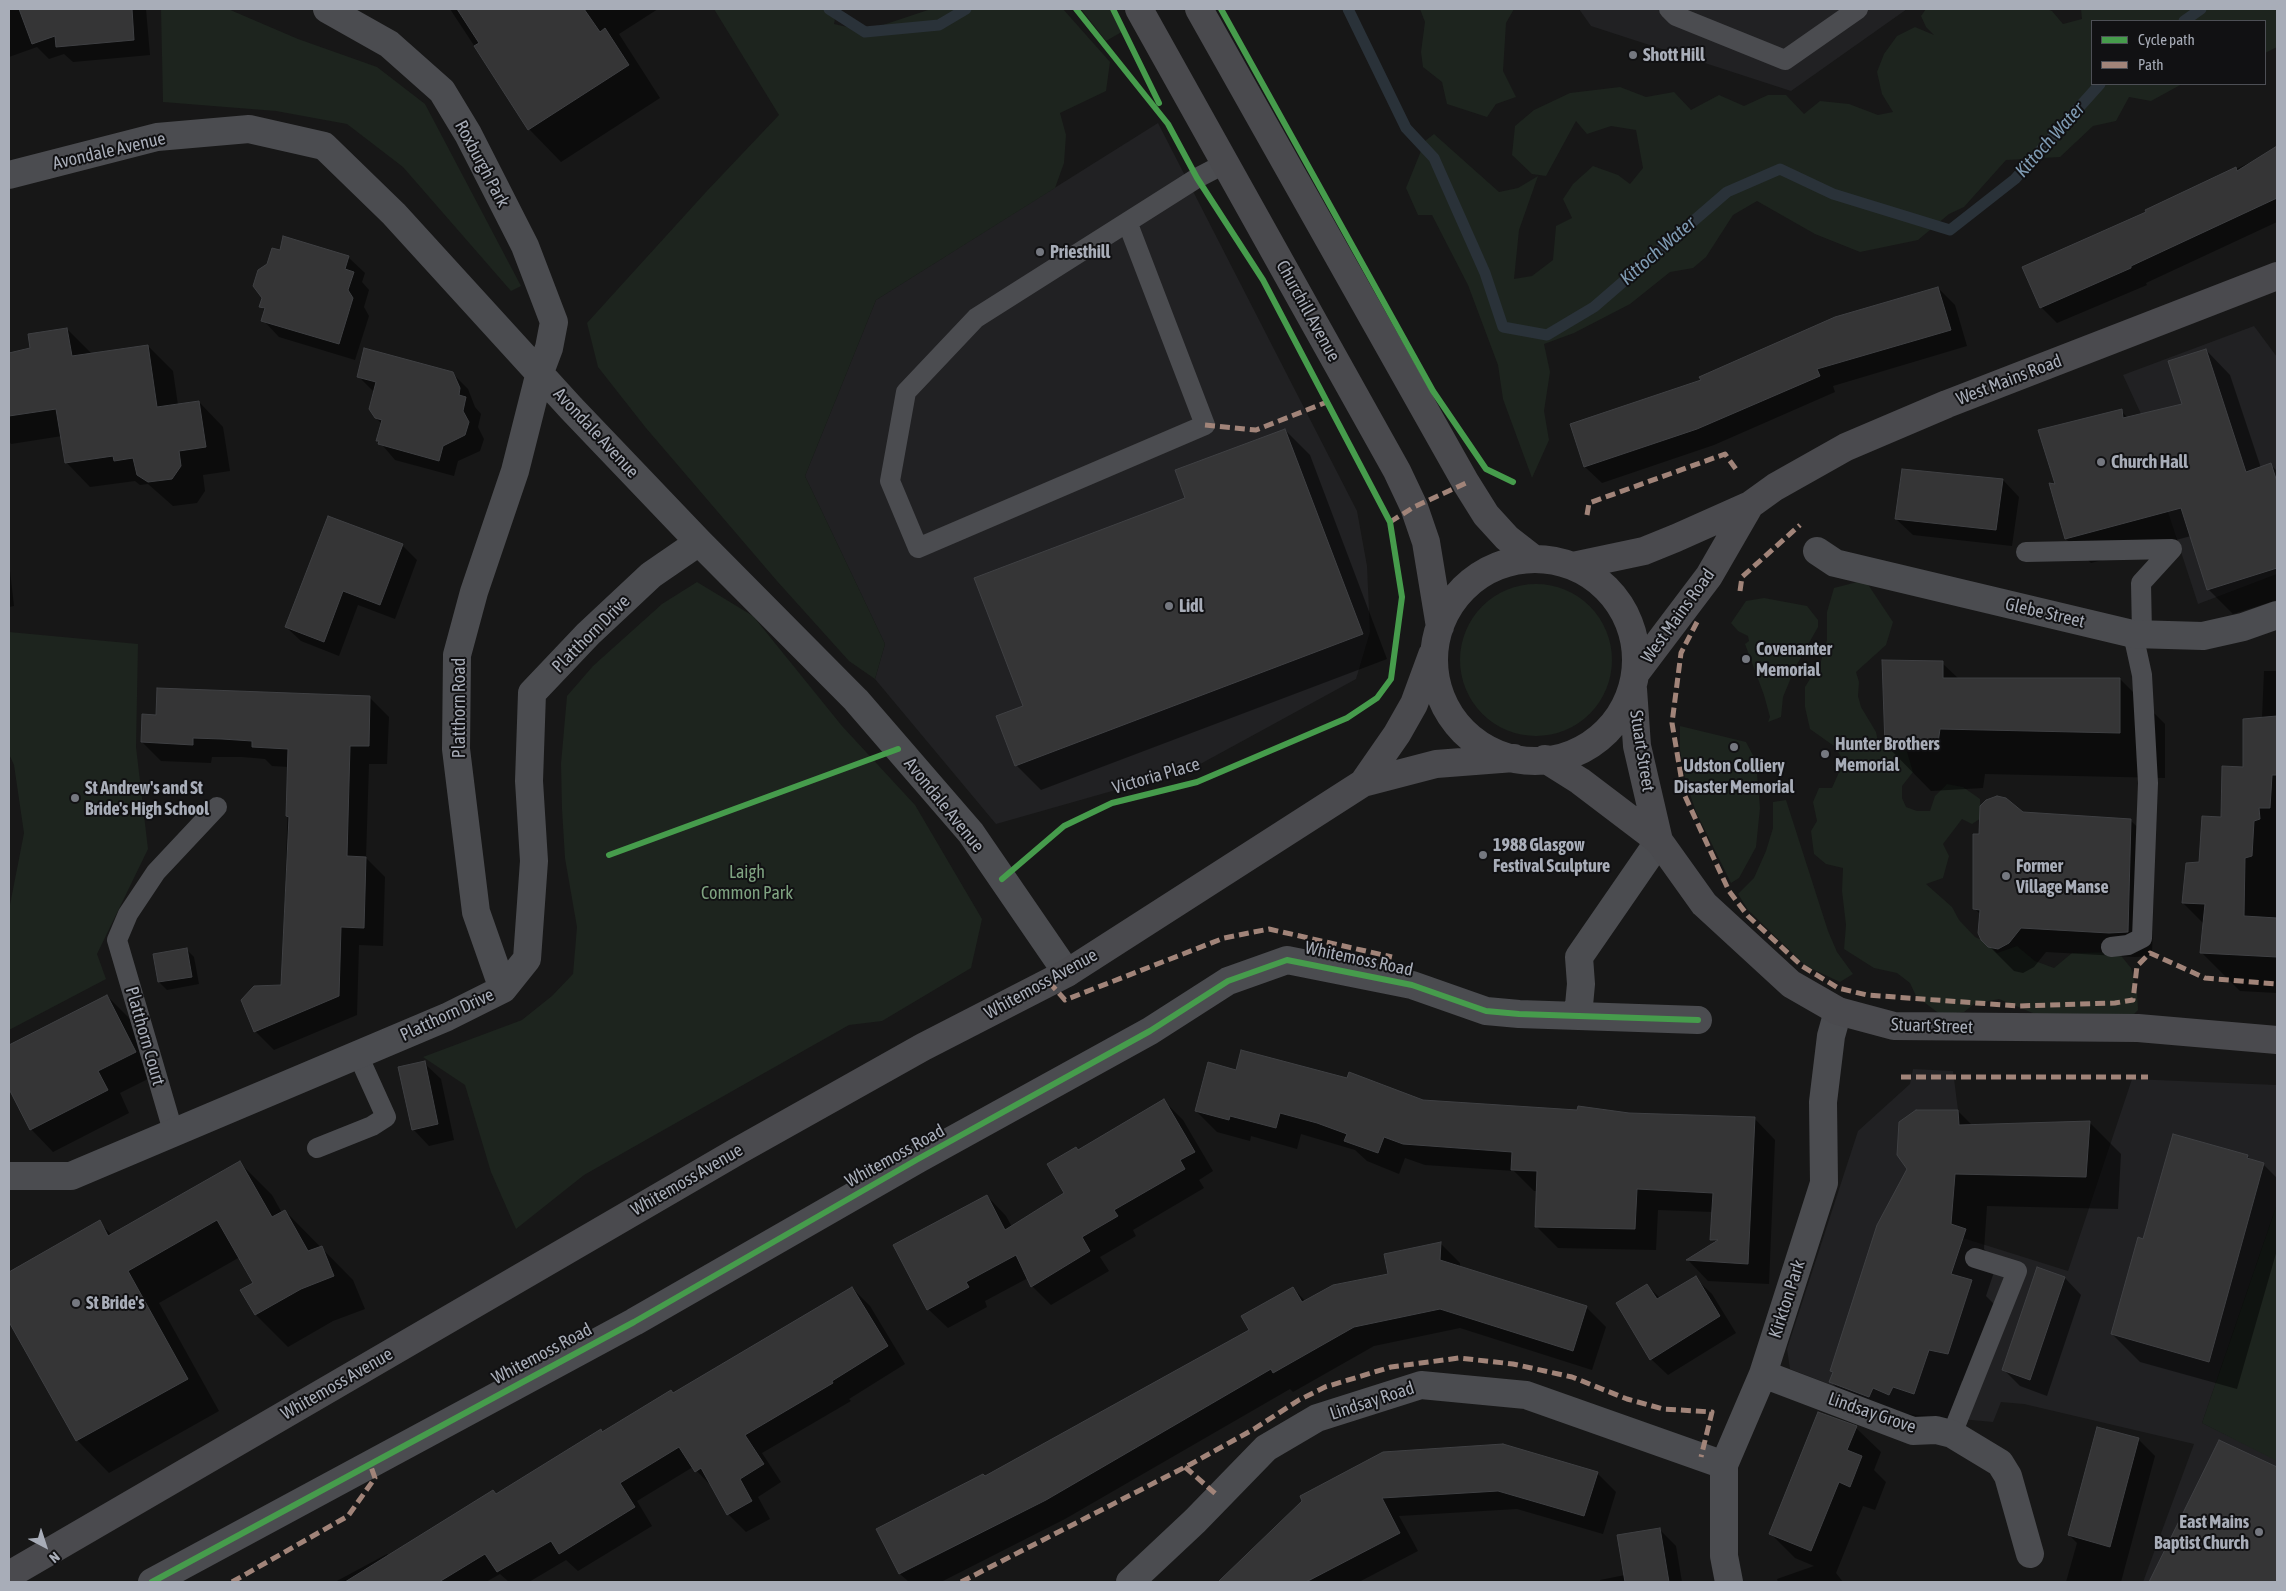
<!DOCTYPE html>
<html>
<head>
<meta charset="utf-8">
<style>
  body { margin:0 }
  #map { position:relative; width:2286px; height:1591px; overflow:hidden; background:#171717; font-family:"Asap Condensed",sans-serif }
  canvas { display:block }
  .frame { position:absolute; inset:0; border:10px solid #a8adb8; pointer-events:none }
  .legend { position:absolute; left:2091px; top:20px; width:175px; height:65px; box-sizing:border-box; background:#111113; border:1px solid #4d4f55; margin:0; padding:6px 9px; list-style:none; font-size:15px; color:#a8adb8 }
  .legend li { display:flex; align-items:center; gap:10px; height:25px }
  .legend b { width:25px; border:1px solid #4d4f55 }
  .north { position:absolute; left:20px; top:1521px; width:50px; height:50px; -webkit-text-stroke:4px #111113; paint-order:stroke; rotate:140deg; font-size:14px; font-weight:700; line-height:20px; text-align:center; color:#a8adb8 }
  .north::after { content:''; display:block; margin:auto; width:18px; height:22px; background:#a8adb8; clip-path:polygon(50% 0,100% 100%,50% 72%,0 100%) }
</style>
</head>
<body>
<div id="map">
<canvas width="2286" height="1591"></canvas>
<div class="frame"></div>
<ul class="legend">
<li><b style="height:6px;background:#469c4c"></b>Cycle path</li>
<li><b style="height:6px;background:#a18479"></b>Path</li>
</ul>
<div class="north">N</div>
</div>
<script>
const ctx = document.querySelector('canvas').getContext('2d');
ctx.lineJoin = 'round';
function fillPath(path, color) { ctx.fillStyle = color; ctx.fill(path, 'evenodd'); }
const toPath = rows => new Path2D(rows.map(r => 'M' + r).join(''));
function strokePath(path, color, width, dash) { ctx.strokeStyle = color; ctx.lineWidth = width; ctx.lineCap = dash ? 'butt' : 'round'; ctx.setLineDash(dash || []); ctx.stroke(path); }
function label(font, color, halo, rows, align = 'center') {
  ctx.font = font + ' "Asap Condensed",sans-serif'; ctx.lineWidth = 4; ctx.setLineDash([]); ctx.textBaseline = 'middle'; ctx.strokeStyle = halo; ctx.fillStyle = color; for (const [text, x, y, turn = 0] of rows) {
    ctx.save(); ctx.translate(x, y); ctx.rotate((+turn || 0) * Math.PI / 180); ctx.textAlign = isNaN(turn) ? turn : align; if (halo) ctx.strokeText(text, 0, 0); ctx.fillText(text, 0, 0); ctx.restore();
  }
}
fillPath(toPath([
  [1579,9,1907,9,1791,91,1591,26],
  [1158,123,1357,511,1367,566,1370,632,1356,679,1193,768,996,824,875,679,885,644,805,476,876,300],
  [2254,326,2277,357,2277,574,2198,604,2168,512,2141,414,2123,375],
  [1913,1069,1953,1071,1958,1110,1961,1167,1956,1167,1951,1224,1965,1229,1963,1238,2068,1271,2132,1079,2277,1085,2277,1204,2202,1423,2277,1459,2277,1505,2259,1496,2227,1560,2273,1582,2143,1582,2194,1444,2024,1404,2001,1402,1993,1422,1907,1414,1790,1369,1787,1349,1858,1131,1910,1084]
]), '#212123');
fillPath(toPath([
  [161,9,228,9,298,39,377,67,425,104,521,286,511,291,403,167,347,124,276,111,163,102],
  [714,9,837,9,834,24,865,31,931,9,1063,9,1110,62,1106,91,1060,113,1066,135,1064,163,1055,188,876,300,805,476,885,644,875,679,849,661,777,581,646,428,598,367,587,323,706,192,779,115],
  [1081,9,1114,9,1125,30,1106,41],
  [1420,9,1514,9,1506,23,1503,71,1516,97,1496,104,1487,117,1447,104,1442,82,1423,67,1421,52,1425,22],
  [1926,9,2046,9,2052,11,2063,24,2082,19,2081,9,2277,9,2277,47,2265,53,2265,21,2092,21,2092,84,2182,84,2151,101,2129,97,2116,121,2093,126,2060,157,2006,160,1964,207,1949,214,1918,240,1860,252,1815,234,1757,201,1733,215,1706,257,1693,268,1670,272,1630,304,1574,333,1544,344,1550,372,1544,411,1549,440,1532,478,1503,399,1498,365,1468,285,1432,215,1418,215,1406,188,1425,141,1434,134,1499,192,1518,188,1538,176,1519,230,1514,279,1532,276,1553,260,1556,226,1572,218,1563,199,1573,184,1593,166,1618,175,1630,184,1643,168,1636,130,1611,126,1587,134,1576,121,1546,176,1532,174,1512,155,1515,126,1534,110,1570,93,1620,87,1646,97,1674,92,1691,110,1719,95,1744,106,1768,95,1786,95,1804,114,1820,101,1849,104,1878,115,1893,112,1882,94,1877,72,1884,54,1897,36,1915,27,1934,35,1926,27,1921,16],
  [1865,580,1893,622,1886,645,1856,672,1859,682,1858,696,1861,707,1876,732,1879,746,1905,745,1913,772,1902,786,1902,798,1906,807,1917,811,1930,811,1935,796,1947,784,1963,787,1980,799,1981,818,1972,824,1962,819,1943,844,1949,856,1943,878,1926,884,1952,907,1959,920,1975,937,1988,943,1997,953,2017,946,2035,961,2054,968,2072,953,2118,952,2131,968,2137,992,2138,1010,2128,1020,2040,1016,1999,999,1974,1004,1964,1012,1941,1015,1916,996,1910,983,1897,973,1874,968,1844,949,1846,925,1842,891,1843,868,1826,864,1814,854,1811,831,1817,821,1813,802,1819,788,1832,788,1844,761,1834,746,1810,729,1805,707,1805,687,1821,661,1827,640,1827,612,1834,588],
  [697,582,753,616,842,726,915,805,982,919,971,968,882,1021,849,1025,584,1175,516,1229,491,1172,465,1085,423,1057,522,1020,552,996,573,974,577,927,565,858,562,809,561,764,567,696,593,666,662,604],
  '1460 660a76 76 0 1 1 152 0a76 76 0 1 1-152 0Z',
  [1764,598,1807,606,1818,620,1818,627,1795,668,1783,697,1781,717,1768,722,1770,717,1764,695,1745,644,1749,641,1748,636,1738,631,1731,623,1746,601],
  [9,632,138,644,136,747,148,849,97,954,106,979,9,1030,9,910,24,833,14,765,9,754],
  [1680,726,1746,742,1756,761,1760,808,1756,847,1739,878,1731,883,1696,812,1686,782,1680,750],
  [1786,800,1828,931,1837,952,1853,974,1840,982,1806,966,1748,910,1738,894,1754,878,1766,851,1773,828,1773,802],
  [2277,1204,2277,1461,2202,1423]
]), '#1d241e');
fillPath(toPath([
  [9,9,146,9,150,55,73,62,64,54,49,59,37,47,9,57],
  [450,9,658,9,619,34,660,98,561,162,529,129],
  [2277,147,2277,222,2146,283,2147,285,2057,323,2041,307,2148,213,2147,210,2262,157],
  [280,252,348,257,365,273,362,282,369,290,364,307,369,316,355,360,279,337,263,320,265,311,261,306,268,265],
  [1938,288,1955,305,1967,346,1833,386,1835,392,1714,445,1602,483,1585,467,1572,425,1702,381],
  [67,329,92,354,148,346,173,371,178,405,199,402,223,427,230,471,203,475,205,491,197,503,173,506,148,484,140,485,135,481,90,487,66,462,62,436,11,444,9,441,9,355,31,349],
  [2206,350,2230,375,2261,468,2271,465,2277,471,2277,600,2233,614,2209,590,2191,536,2091,563,2066,539,2057,485,2121,411,2128,418,2184,405],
  [452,373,468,389,475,407,481,414,478,427,484,439,480,451,458,461,454,476,395,460,378,440,382,424,376,418,374,392,358,376],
  [1285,430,1310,455,1387,659,1041,790,1016,765,1024,707,1187,499],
  [1903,471,2003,480,2019,497,2012,546,1913,535,1896,519],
  [402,545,417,560,395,619,358,605,339,656,301,641,286,627],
  [9,562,14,606,9,607],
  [1942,663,1959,679,2120,679,2165,724,2165,778,1985,774,1983,788,1931,791,1886,745],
  [2264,671,2277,671,2277,993,2240,991,2201,952,2204,924,2183,903,2244,768,2262,718],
  [370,698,389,717,387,764,369,764,366,858,385,877,383,946,359,945,357,1015,274,1050,255,1031,282,986,289,767,272,766,265,759,242,757,212,757,211,763,161,761,142,742,158,716],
  [2023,813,2130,820,2155,844,2152,956,2135,957,2046,952,2034,967,2023,973,2014,971,1982,939,1981,915,1974,908,1981,835],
  [186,949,194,957,199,984,167,990,159,982],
  [107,996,130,1019,158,1074,120,1093,129,1113,53,1152,31,1129,9,1089,9,1046],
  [424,1063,441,1079,454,1140,429,1146,413,1129],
  [1237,1071,1422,1101,1629,1114,1754,1118,1775,1140,1769,1284,1708,1281,1688,1260,1715,1243,1712,1239,1713,1212,1658,1210,1656,1250,1558,1248,1536,1226,1537,1191,1534,1191,1514,1171,1425,1165,1405,1158,1399,1174,1367,1161,1355,1150,1301,1134,1297,1149,1251,1136,1250,1141,1217,1132,1196,1111],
  [1163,1100,1183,1120,1213,1171,1199,1180,1204,1188,1133,1230,1136,1236,1100,1257,1109,1271,1051,1305,1032,1286,1028,1278,985,1301,987,1307,948,1328,928,1309,987,1196,1006,1216,1012,1227,1066,1194,1079,1151],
  [1958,1111,1973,1126,2089,1122,2121,1154,2118,1209,1987,1206,1984,1249,1997,1263,1986,1296,2003,1313,1981,1385,1962,1381,1946,1425,1863,1414,1831,1382,1834,1374,1831,1371],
  [2247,1156,2253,1161,2263,1164,2277,1178,2277,1250,2237,1389,2140,1362,2112,1334,2144,1240],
  [240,1163,272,1195,282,1213,285,1211,353,1280,365,1309,333,1321,288,1347,256,1315,255,1283,240,1257,159,1303,219,1411,109,1473,77,1440,9,1319,9,1273,99,1222,112,1235],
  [1441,1244,1460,1263,1460,1267,1586,1307,1606,1327,1592,1370,1460,1328,1374,1346,1293,1392,1290,1389,1065,1519,941,1582,909,1582,900,1574,878,1530,985,1477,1250,1331,1293,1288,1306,1302,1390,1275,1385,1255],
  [2038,1269,2065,1278,2081,1295,2047,1396,2020,1386,2004,1370],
  [1695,1278,1712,1294,1736,1333,1668,1375,1651,1359,1647,1285,1661,1299],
  [852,1288,870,1306,905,1364,849,1399,851,1401,762,1453,781,1482,758,1497,770,1519,746,1532,728,1514,714,1489,693,1467,637,1501,652,1526,578,1571,566,1560,529,1582,509,1582,500,1574,486,1582,335,1582,387,1554,389,1556,497,1495,674,1394],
  [1856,1428,1881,1452,1874,1470,1886,1482,1875,1510,1863,1506,1836,1573,1843,1582,1778,1582,1777,1579,1814,1566,1795,1558,1771,1534],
  [2138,1439,2155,1456,2121,1582,2066,1582,2077,1543,2069,1535],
  [2219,1441,2277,1469,2277,1582,2150,1582],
  [1597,1473,1616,1492,1603,1534,1517,1509,1399,1516,1418,1551,1359,1582,1219,1582,1304,1501],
  [1659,1529,1676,1546,1682,1582,1600,1582,1600,1580,1625,1575]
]), '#0007');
strokePath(toPath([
  [829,9,865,32,939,25,966,9],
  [1348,9,1406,128,1434,158,1485,273,1503,327,1547,335,1594,307,1727,192,1780,169,1833,194,1950,230,2015,179,2100,84],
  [2184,21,2201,9]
]), '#2a3239', 11);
const building = toPath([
  [19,9,132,9,134,40,56,47,55,36,32,44,19,9],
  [457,9,584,9,600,32,605,28,629,65,528,130,474,46,479,43,457,9],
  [2277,146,2277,198,2131,266,2131,268,2040,308,2022,267,2146,212,2145,210,2236,167,2237,171,2277,146],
  [283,236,349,256,345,269,354,272,348,290,353,298,339,344,261,321,265,308,259,307,262,298,253,286,258,270,267,264,272,248,280,250,283,236],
  [1938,287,1951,330,1817,369,1820,376,1697,429,1584,467,1570,424,1701,380,1699,377,1835,317,1938,287],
  [67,328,72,356,148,345,157,407,199,401,206,447,179,451,181,466,172,479,148,482,137,475,133,458,114,461,113,456,65,463,56,409,9,416,9,353,30,348,28,334,67,328],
  [364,348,453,372,460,388,459,395,466,397,463,411,469,422,465,435,443,446,439,461,378,444,379,441,376,441,382,420,375,418,369,409,376,382,357,377,364,348],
  [2206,349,2246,472,2271,463,2277,482,2277,568,2207,590,2181,508,2065,539,2049,483,2055,484,2038,430,2122,409,2123,418,2182,404,2168,361,2206,349],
  [1285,429,1363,634,1015,766,996,716,1023,706,974,578,1185,498,1175,470,1285,429],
  [1902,469,2003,479,1996,530,1895,519,1902,469],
  [328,516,403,544,380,605,343,591,324,642,285,627,328,516],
  [1882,660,1943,661,1943,678,2120,678,2120,733,1940,729,1938,743,1885,746,1882,660],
  [157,688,370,696,369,746,350,746,347,856,366,857,364,928,341,927,339,996,254,1032,241,1000,254,986,281,985,289,817,286,816,288,749,252,747,252,741,222,739,193,738,193,745,141,742,142,714,156,715,157,688],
  [2277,716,2277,775,2272,775,2270,808,2259,808,2260,819,2254,821,2252,856,2245,858,2244,916,2277,918,2277,957,2200,953,2205,904,2182,903,2186,863,2199,862,2202,816,2221,817,2222,766,2243,767,2243,719,2277,716],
  [1997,796,2006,798,2023,812,2131,819,2128,932,2109,933,2021,928,2009,943,1998,949,1988,947,1981,940,1978,933,1980,910,1973,909,1973,834,1979,834,1980,806,1986,800,1997,796],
  [187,948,192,977,158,982,153,954,187,948],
  [107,995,136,1052,98,1071,108,1090,30,1130,9,1089,9,1045,107,995],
  [1241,1050,1347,1078,1349,1072,1423,1100,1577,1110,1578,1106,1629,1113,1755,1117,1748,1264,1686,1260,1718,1240,1710,1240,1713,1193,1637,1189,1635,1229,1535,1227,1537,1171,1511,1170,1512,1152,1403,1144,1384,1137,1378,1153,1344,1141,1347,1134,1317,1123,1280,1113,1276,1128,1230,1116,1229,1120,1195,1111,1208,1062,1236,1070,1241,1050],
  [425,1061,438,1124,412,1130,398,1067,425,1061],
  [1164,1099,1195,1152,1180,1160,1185,1169,1114,1210,1118,1216,1082,1237,1090,1251,1031,1287,1016,1255,966,1282,969,1287,927,1310,893,1245,987,1195,1005,1230,1064,1193,1047,1164,1076,1147,1078,1150,1164,1099],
  [1916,1110,1958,1110,1959,1125,2090,1121,2086,1177,1955,1174,1951,1224,1966,1229,1951,1274,1972,1280,1948,1354,1929,1350,1914,1394,1893,1387,1889,1395,1873,1388,1869,1397,1829,1382,1833,1372,1830,1371,1877,1225,1907,1169,1897,1155,1899,1122,1916,1110],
  [2173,1134,2248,1155,2247,1158,2264,1163,2209,1362,2111,1334,2138,1237,2143,1239,2173,1134],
  [240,1161,272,1217,285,1210,308,1251,322,1246,334,1276,301,1289,255,1315,240,1290,253,1283,217,1220,128,1271,188,1379,76,1441,9,1322,9,1272,100,1220,108,1236,240,1161],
  [1441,1242,1440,1260,1587,1306,1573,1351,1440,1309,1354,1327,1273,1373,1271,1369,1046,1500,899,1574,876,1529,983,1474,985,1476,1249,1330,1241,1316,1293,1287,1302,1302,1333,1285,1388,1274,1384,1254,1441,1242],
  [2037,1267,2065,1277,2030,1380,2002,1370,2037,1267],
  [1696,1276,1720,1316,1650,1360,1616,1303,1647,1284,1657,1299,1696,1276],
  [852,1287,888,1346,832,1381,833,1383,745,1435,764,1464,740,1479,752,1501,727,1515,701,1468,695,1472,679,1447,620,1483,635,1507,559,1554,551,1541,497,1572,485,1554,439,1582,345,1582,493,1490,496,1494,601,1429,602,1432,671,1390,673,1393,852,1287],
  [1818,1412,1857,1426,1847,1450,1862,1456,1850,1487,1839,1482,1811,1551,1769,1534,1818,1412],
  [2097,1427,2139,1438,2110,1547,2068,1535,2097,1427],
  [2219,1440,2277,1467,2277,1582,2149,1582,2219,1440],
  [1503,1444,1598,1472,1584,1516,1498,1491,1382,1498,1400,1533,1306,1582,1218,1582,1302,1501,1300,1496,1383,1452,1503,1444],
  [1660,1528,1669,1582,1625,1582,1617,1535,1660,1528]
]);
fillPath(building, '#353536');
strokePath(building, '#3f4043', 1);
strokePath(toPath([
  [1669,9,1676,16,1785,60,1858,9],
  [1128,224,1205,425,918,548,890,481,906,392,976,318,1197,178,1226,163],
  [2026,552,2172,549,2141,583,2142,634],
  [2111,947,2128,945,2142,938,2148,783,2142,675,2133,634],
  [173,1131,117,940,128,914,156,872,217,807],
  [317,1148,372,1126,386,1117,358,1055],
  [1952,1434,2017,1271,1975,1258]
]), '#4b4c50', 20);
strokePath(toPath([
  [327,9,389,44,442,91,468,134,525,246,554,322,549,348,540,372,515,471,474,592,457,655,456,749,476,912,503,989],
  [9,175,157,137,249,129,324,146,394,214,571,408,699,542,856,700,971,833,1067,973],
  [1817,551,1835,563,2133,634,2203,636,2243,627,2277,615],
  [1578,1016,1581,984,1579,957,1659,841],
  [9,1176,71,1176,447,1017,503,989,527,959,534,861,529,781,532,693,588,634,651,575,699,542],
  [1763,1374,1913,1431,1936,1430,1952,1434,2000,1463,2008,1476,2030,1554],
  [152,1582,634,1322,918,1159,1150,1031,1228,981,1287,960,1412,985,1486,1011,1519,1014,1698,1020],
  [1130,1582,1195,1521,1266,1448,1317,1418,1421,1385,1526,1395,1724,1465],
  [1729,1582,1724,1556,1724,1465,1763,1374,1824,1183,1823,1102,1831,1036,1838,1011]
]), '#4b4c50', 28);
strokePath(toPath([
  [1139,9,1397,471,1414,507,1426,542,1440,627],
  [1199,9,1466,483,1486,515,1507,538,1534,559],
  '1434 660a101 101 0 1 1 202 0a101 101 0 1 1-202 0Z',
  [1573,566,1644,551,1676,538,1750,505,1775,487,1846,447,1947,404,2277,276],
  [1635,674,1709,576,1750,505],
  [1633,689,1637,746,1659,841],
  [1545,759,1580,781,1659,841,1704,904,1791,984,1838,1011,1894,1026,2138,1028,2277,1040],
  [1363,783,1397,734,1414,704,1432,655],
  [9,1575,736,1152,923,1047,1067,973,1363,783,1436,764,1514,758]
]), '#4a4a4e', 28);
strokePath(toPath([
  [1205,425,1256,430,1327,402],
  [1587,515,1589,503,1725,454,1738,472],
  [1390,522,1414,507,1466,483],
  [1740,591,1742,577,1800,525],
  [1697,622,1681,653,1672,723,1684,794,1729,891,1748,916,1802,966,1838,988,1867,995,2018,1006,2115,1003,2133,1000,2137,966,2150,953,2205,978,2277,984],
  [1049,982,1065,1000,1224,938,1269,929,1392,957],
  [1901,1077,2148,1077],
  [1185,1467,1218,1496],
  [232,1582,348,1516,375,1478,370,1464],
  [961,1582,1191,1464,1254,1429,1299,1400,1325,1387,1391,1367,1459,1358,1513,1364,1572,1377,1627,1399,1663,1409,1712,1412,1701,1457]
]), '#a18479', 5, [10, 5]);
strokePath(toPath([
  [1113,9,1159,103],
  [1221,9,1433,391,1486,469,1513,482],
  [609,855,898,749],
  [1002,879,1064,826,1112,803,1197,782,1347,718,1377,698,1391,679,1402,597,1390,522,1263,280,1197,178,1168,124,1076,9],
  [152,1582,634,1322,918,1159,1150,1031,1228,981,1287,960,1412,985,1486,1011,1519,1014,1698,1020]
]), '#469c4c', 6);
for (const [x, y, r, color] of [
  [1633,55,5,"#757880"],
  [1040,252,5,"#757880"],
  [2101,462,5,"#757880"],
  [1169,606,5,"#757880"],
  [1746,659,5,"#757880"],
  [1734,747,5,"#757880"],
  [1825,754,5,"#757880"],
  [75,798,5,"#757880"],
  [1483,855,5,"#757880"],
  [2006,876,5,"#757880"],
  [76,1303,5,"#757880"],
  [2259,1532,5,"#757880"]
]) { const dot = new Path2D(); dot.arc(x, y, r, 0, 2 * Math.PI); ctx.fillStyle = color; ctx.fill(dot); strokePath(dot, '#111113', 2); }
label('bold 18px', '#a8adb8', '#111113', [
  ["Shott Hill",1643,55],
  ["Priesthill",1050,252],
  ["Church Hall",2111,462],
  ["Lidl",1179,606],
  ["Covenanter",1756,649],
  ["Memorial",1756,670],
  ["Hunter Brothers",1835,744],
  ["Memorial",1835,765],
  ["Udston Colliery",1734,766,"center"],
  ["Disaster Memorial",1734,787,"center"],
  ["St Andrew's and St",85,788],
  ["Bride's High School",85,809],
  ["1988 Glasgow",1493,845],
  ["Festival Sculpture",1493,866],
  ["Former",2016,866],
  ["Village Manse",2016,887],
  ["St Bride's",86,1303],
  ["East Mains",2249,1522,"right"],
  ["Baptist Church",2249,1543,"right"]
], 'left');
label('18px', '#a8adb8', '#111113', [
  ["Avondale Avenue",109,151,-13],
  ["Roxburgh Park",482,164,62],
  ["Churchill Avenue",1308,311,61],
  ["West Mains Road",2009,380,-21],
  ["Avondale Avenue",596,433,47],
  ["Glebe Street",2045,613,13],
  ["West Mains Road",1678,616,-54],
  ["Platthorn Drive",591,634,-45],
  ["Platthorn Road",459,708,-90],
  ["Stuart Street",1642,751,81],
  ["Victoria Place",1156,776,-16],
  ["Avondale Avenue",944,805,51],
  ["Whitemoss Road",1359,959,12],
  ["Whitemoss Avenue",1041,984,-29],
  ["Platthorn Drive",447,1015,-25],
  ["Stuart Street",1932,1026,2],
  ["Platthorn Court",145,1036,74],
  ["Whitemoss Road",895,1156,-29],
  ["Whitemoss Avenue",687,1180,-30],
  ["Kirkton Park",1787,1299,-72],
  ["Whitemoss Road",542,1354,-28],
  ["Whitemoss Avenue",337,1384,-30],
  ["Lindsay Road",1372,1401,-18],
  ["Lindsay Grove",1872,1413,19]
]);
label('18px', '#7fa381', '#111113', [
  ["Laigh",747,872],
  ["Common Park",747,893]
]);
label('italic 19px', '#7f9bb3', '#111113', [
  ["Kittoch Water",2050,140,-48],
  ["Kittoch Water",1658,251,-41]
]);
</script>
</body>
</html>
